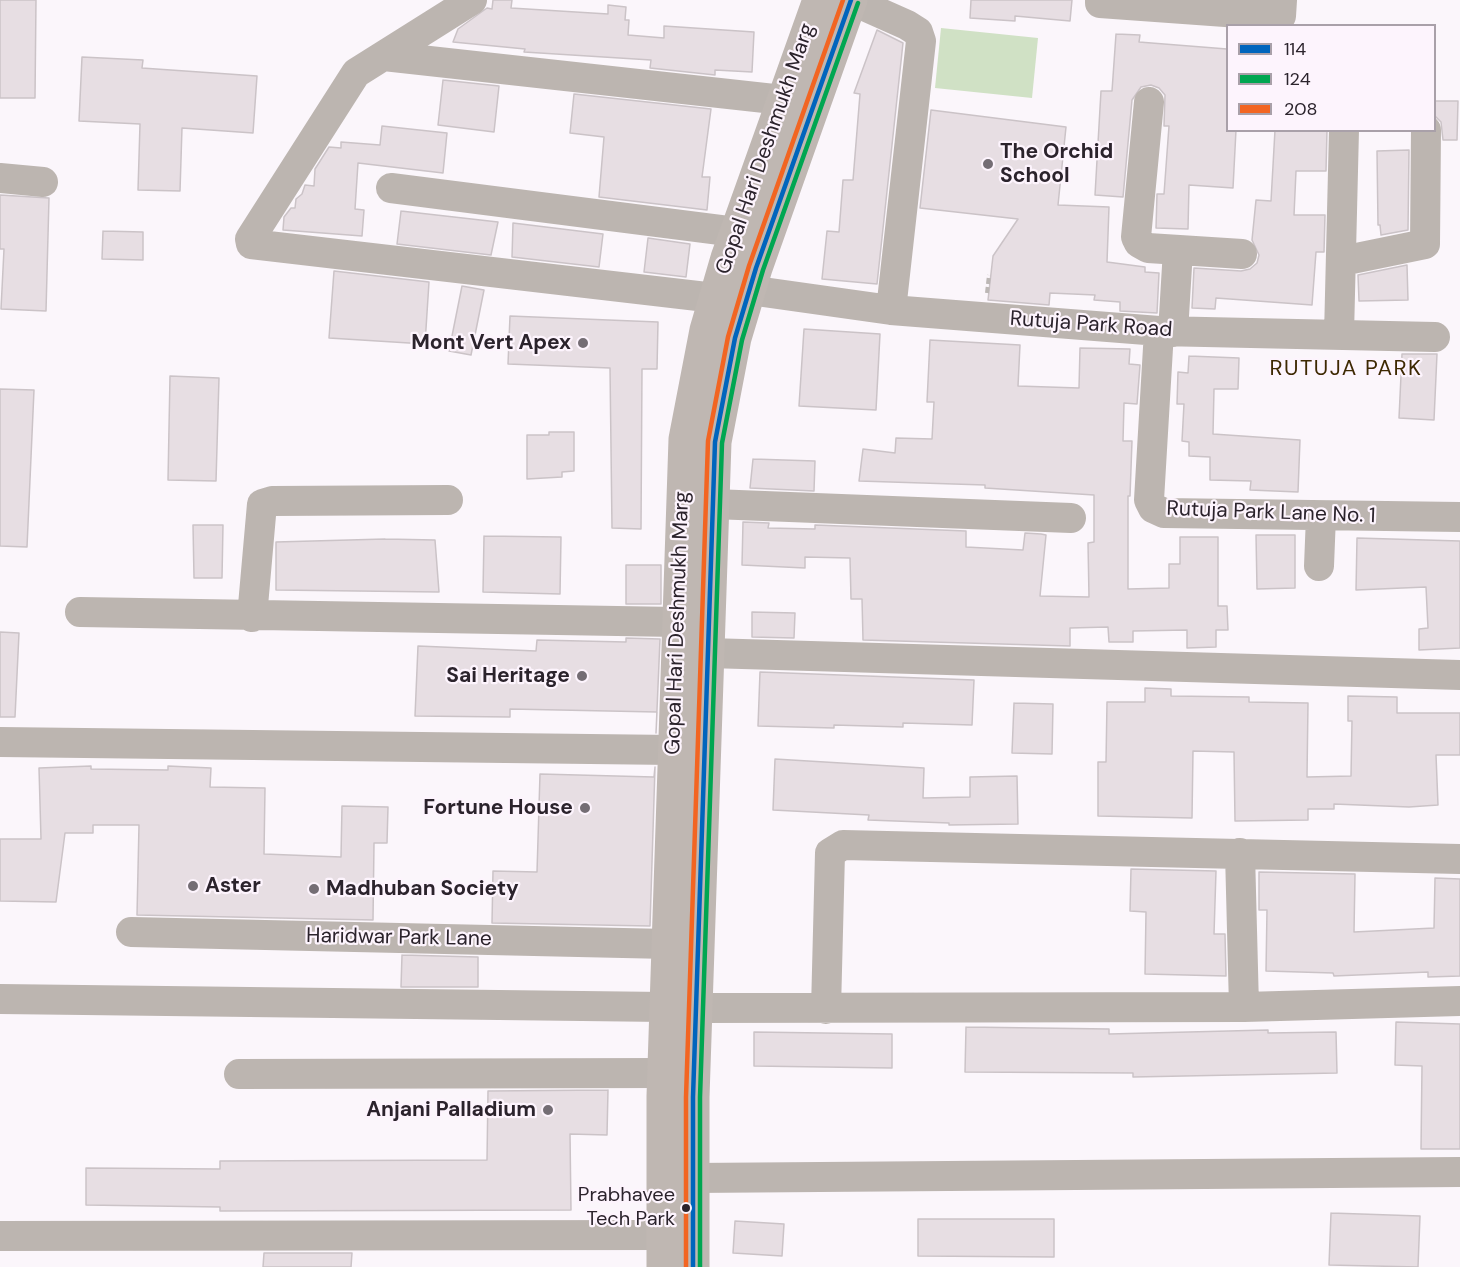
<!DOCTYPE html>
<html>
<head>
<meta charset="utf-8">
<style>
  body { margin:0 }
  #map { position:relative; width:1460px; height:1267px; overflow:hidden; background:#fbf6fb; font-family:"DM Sans",sans-serif }
  canvas { display:block }
  .legend { position:absolute; left:1226px; top:24px; width:210px; height:108px; box-sizing:border-box; background:#fdf4fd; border:2px solid #a9a0a9; margin:0; padding:8px 10px; list-style:none; font-size:18px; color:#2b232c }
  .legend li { display:flex; align-items:center; gap:12px; height:30px }
  .legend b { width:30px; border:2px solid #a9a0a9 }
</style>
</head>
<body>
<div id="map">
<canvas width="1460" height="1267"></canvas>
<ul class="legend">
<li><b style="height:8px;background:#0065bd"></b>114</li>
<li><b style="height:8px;background:#00a651"></b>124</li>
<li><b style="height:8px;background:#f26522"></b>208</li>
</ul>
</div>
<script>
const ctx = document.querySelector('canvas').getContext('2d');
ctx.lineJoin = 'round';
function fillPath(path, color) { ctx.fillStyle = color; ctx.fill(path, 'evenodd'); }
const toPath = rows => new Path2D(rows.map(r => 'M' + r).join(''));
function strokePath(path, color, width, dash) { ctx.strokeStyle = color; ctx.lineWidth = width; ctx.lineCap = dash ? 'butt' : 'round'; ctx.setLineDash(dash || []); ctx.stroke(path); }
function label(font, color, halo, rows, align = 'center') {
  ctx.font = font + ' "DM Sans",sans-serif'; ctx.lineWidth = 4.5; ctx.setLineDash([]); ctx.textBaseline = 'middle'; ctx.strokeStyle = halo; ctx.fillStyle = color; for (const [text, x, y, turn = 0] of rows) {
    ctx.save(); ctx.translate(x, y); ctx.rotate((+turn || 0) * Math.PI / 180); ctx.textAlign = isNaN(turn) ? turn : align; if (halo) ctx.strokeText(text, 0, 0); ctx.fillText(text, 0, 0); ctx.restore();
  }
}
fillPath(toPath([
  [941,28,1038,38,1032,98,935,88]
]), '#d0e1c5');
const building = toPath([
  [0,0,36,0,35,98,0,98,0,0],
  [493,0,512,0,511,8,608,14,608,5,626,7,625,20,629,20,628,35,664,38,664,26,754,32,752,72,715,70,715,75,650,68,651,60,524,52,525,49,453,42,458,29,487,8,492,9,493,0],
  [971,0,1072,0,1070,21,1015,16,1015,21,970,18,971,0],
  [877,30,903,43,877,284,822,279,827,231,839,232,843,180,853,180,860,94,854,93,877,30],
  [1116,34,1140,35,1139,42,1227,49,1227,130,1236,130,1233,188,1189,185,1188,229,1156,228,1157,194,1164,194,1169,126,1164,126,1165,95,1159,88,1151,85,1141,87,1132,100,1123,197,1095,195,1101,91,1112,91,1116,34],
  [82,57,143,60,142,68,257,76,253,133,182,128,180,191,138,190,140,124,79,121,82,57],
  [443,80,499,86,494,132,438,125,443,80],
  [574,94,711,109,702,177,710,177,707,210,599,197,604,137,570,133,574,94],
  [1434,101,1458,101,1457,140,1443,140,1441,122,1434,115,1434,101],
  [931,110,1066,127,1058,205,1109,207,1107,262,1145,267,1145,272,1159,273,1157,313,1120,311,1120,302,1094,300,1095,295,1050,293,1049,305,988,300,993,256,1018,219,920,208,931,110],
  [382,126,447,133,443,173,358,163,355,209,364,210,362,236,283,230,284,217,291,208,295,208,296,199,302,194,305,185,314,186,315,169,329,147,341,148,341,142,380,145,382,126],
  [1275,130,1327,130,1326,171,1296,171,1294,215,1325,215,1324,252,1316,252,1312,305,1216,298,1215,309,1192,308,1194,268,1241,271,1250,269,1257,263,1259,255,1252,240,1256,200,1271,201,1275,130],
  [1409,150,1408,230,1381,235,1380,225,1378,225,1377,151,1409,150],
  [0,195,49,198,46,311,1,309,4,249,0,249,0,195],
  [401,211,498,222,491,255,397,244,401,211],
  [513,223,603,234,599,267,512,257,513,223],
  [103,231,143,232,143,260,102,259,103,231],
  [648,238,690,244,686,277,644,272,648,238],
  [1407,265,1408,300,1359,301,1358,275,1407,265],
  [334,271,429,282,425,344,329,338,334,271],
  [462,286,484,290,471,355,449,351,462,286],
  [510,316,658,322,657,369,642,369,641,529,612,528,610,368,508,364,510,316],
  [804,329,880,334,876,410,799,406,804,329],
  [930,340,1020,345,1018,386,1079,388,1080,348,1130,349,1129,364,1140,365,1137,404,1124,403,1123,441,1132,441,1130,496,1128,496,1128,589,1169,588,1169,564,1180,564,1180,537,1218,537,1218,606,1227,606,1228,630,1216,630,1216,647,1187,648,1187,630,1133,631,1133,642,1109,642,1108,627,1070,628,1070,646,863,640,862,599,851,599,850,558,805,557,805,568,742,565,743,522,769,523,768,528,815,529,815,525,966,531,966,547,1023,550,1025,533,1041,534,1046,535,1040,596,1089,597,1088,543,1094,542,1094,495,985,488,985,485,859,481,863,449,895,453,896,438,932,439,934,402,927,402,930,340],
  [1402,354,1437,354,1434,420,1399,418,1402,354],
  [1189,356,1239,358,1238,389,1214,389,1213,434,1300,440,1298,492,1250,490,1251,481,1210,480,1210,457,1189,456,1189,442,1182,441,1184,404,1177,404,1178,372,1188,373,1189,356],
  [170,376,219,378,216,481,168,480,170,376],
  [0,389,34,390,27,547,0,546,0,389],
  [549,432,574,432,574,471,562,472,562,477,527,479,527,435,549,435,549,432],
  [753,459,815,461,814,491,750,488,753,459],
  [193,525,223,525,222,578,194,578,193,525],
  [1256,535,1295,535,1295,588,1257,589,1256,535],
  [484,536,561,537,560,594,483,592,484,536],
  [1357,538,1460,541,1460,648,1419,650,1419,629,1428,628,1426,587,1356,590,1357,538],
  [385,539,435,540,439,592,276,590,276,542,385,539],
  [626,565,661,565,661,604,626,604,626,565],
  [752,612,795,613,794,638,752,637,752,612],
  [0,632,19,633,15,717,0,717,0,632],
  [626,638,660,639,656,733,657,712,510,709,510,717,415,716,418,646,536,651,537,640,626,642,626,638],
  [760,672,974,680,972,725,903,723,903,727,834,725,834,728,758,726,760,672],
  [1145,688,1171,689,1171,696,1249,697,1249,702,1308,703,1307,777,1351,776,1352,721,1348,721,1348,696,1397,697,1397,713,1460,713,1460,755,1436,755,1438,805,1409,807,1334,804,1334,809,1308,809,1308,820,1235,821,1234,752,1193,751,1192,818,1098,816,1098,762,1106,762,1107,702,1145,702,1145,688],
  [1014,703,1053,704,1052,754,1012,753,1014,703],
  [775,759,924,768,923,798,970,797,970,777,1017,776,1018,824,949,825,949,823,868,820,869,815,773,810,775,759],
  [91,766,91,769,168,770,168,766,211,768,210,787,265,788,264,854,341,857,342,806,388,807,387,843,374,843,373,920,137,915,139,825,93,825,93,833,65,833,56,902,0,901,0,839,41,839,39,768,91,766],
  [655,767,650,926,492,923,493,871,537,872,540,774,654,777,655,767],
  [1131,869,1216,871,1214,934,1225,934,1226,976,1145,974,1146,912,1130,911,1131,869],
  [1259,872,1355,874,1354,932,1434,928,1435,878,1460,879,1460,976,1428,977,1428,972,1334,976,1333,973,1266,971,1267,910,1259,910,1259,872],
  [402,955,478,957,478,987,401,987,402,955],
  [1396,1022,1460,1024,1460,1149,1421,1149,1422,1066,1395,1065,1396,1022],
  [966,1027,1109,1029,1109,1034,1268,1030,1268,1033,1336,1032,1337,1073,1133,1077,1133,1073,965,1072,966,1027],
  [754,1032,892,1034,892,1068,754,1066,754,1032],
  [608,1090,607,1135,570,1134,571,1210,220,1211,220,1207,86,1205,86,1168,220,1169,220,1161,487,1160,488,1091,608,1090],
  [1331,1213,1420,1216,1418,1267,1329,1265,1331,1213],
  [918,1219,1054,1219,1054,1257,918,1256,918,1219],
  [735,1221,784,1224,782,1256,733,1253,735,1221],
  [264,1253,352,1253,351,1267,263,1267,264,1253]
]);
fillPath(building, '#e7dee3');
strokePath(building, '#cbc3c7', 1.5);
strokePath(toPath([
  [987,293,989,275]
]), '#bcb7b5', 4, [6, 3]);
strokePath(toPath([
  [472,0,356,73,250,239,251,244,715,298],
  [851,0,907,25,918,32,921,41,891,310],
  [1100,0,1100,3,1281,16,1282,0],
  [384,56,783,100],
  [1149,102,1136,237,1139,243,1148,248,1242,254],
  [0,178,43,182],
  [391,188,736,232],
  [1342,261,1425,244,1426,130],
  [749,290,891,310,1159,331,1435,337],
  [1159,331,1149,500,1153,508,1164,513,1460,517],
  [1173,332,1178,250],
  [1339,335,1344,130],
  [713,504,1071,518],
  [1319,566,1321,516],
  [80,612,677,622],
  [252,617,262,504,272,501,448,500],
  [708,653,1460,675],
  [0,742,674,750],
  [1240,853,1244,1007],
  [131,932,668,944],
  [0,999,665,1007],
  [696,1008,1244,1007,1460,1001],
  [826,1009,830,853,843,845,1460,859],
  [239,1074,663,1073],
  [692,1178,1460,1172],
  [0,1236,662,1235]
]), '#bcb5b0', 30);
strokePath(toPath([
  [663,1267,663,1096,685,439,706,330,727,258,819,0],
  [693,1267,693,1097,715,442,735,338,756,268,851,0]
]), '#bfb7b2', 33);
strokePath(toPath([
  [693,1267,693,1097,715,442,735,338,756,268,851,0]
]), '#0065bd', 4.5);
strokePath(toPath([
  [700,1267,700,1097,722,443,742,340,763,270,858,3]
]), '#00a651', 4.5);
strokePath(toPath([
  [686,1267,686,1097,708,441,728,337,749,266,843,0]
]), '#f26522', 4.5);
for (const [x, y, r, color] of [
  [988,164,6,"#746d74"],
  [583,343,6,"#746d74"],
  [582,676,6,"#746d74"],
  [585,808,6,"#746d74"],
  [193,886,6,"#746d74"],
  [314,889,6,"#746d74"],
  [548,1110,6,"#746d74"],
  [686,1208,5,"#2b232c"]
]) { const dot = new Path2D(); dot.arc(x, y, r, 0, 2 * Math.PI); ctx.fillStyle = color; ctx.fill(dot); strokePath(dot, '#fdf4fd', 2); }
label('20px', '#2b232c', '#fdf4fd', [
  ["Prabhavee",675,1196],
  ["Tech Park",675,1220]
], 'right');
label('21px', '#2b232c', '#fdf4fd', [
  ["Gopal Hari Deshmukh Marg",766,149,-71],
  ["Rutuja Park Road",1091,325,4],
  ["Rutuja Park Lane No. 1",1271,513,2],
  ["Gopal Hari Deshmukh Marg",678,623,-88],
  ["Haridwar Park Lane",399,938,1]
]);
label('bold 21px', '#2b232c', '#fdf4fd', [
  ["The Orchid",1000,152,"left"],
  ["School",1000,176,"left"],
  ["Mont Vert Apex",571,343],
  ["Sai Heritage",570,676],
  ["Fortune House",573,808],
  ["Aster",205,886,"left"],
  ["Madhuban Society",326,889,"left"],
  ["Anjani Palladium",536,1110]
], 'right');
ctx.letterSpacing = '1.5px';
label('22px', '#3d2902', '#fdf4fd', [
  ["RUTUJA PARK",1346,369]
]);
ctx.letterSpacing = '0px';
</script>
</body>
</html>
